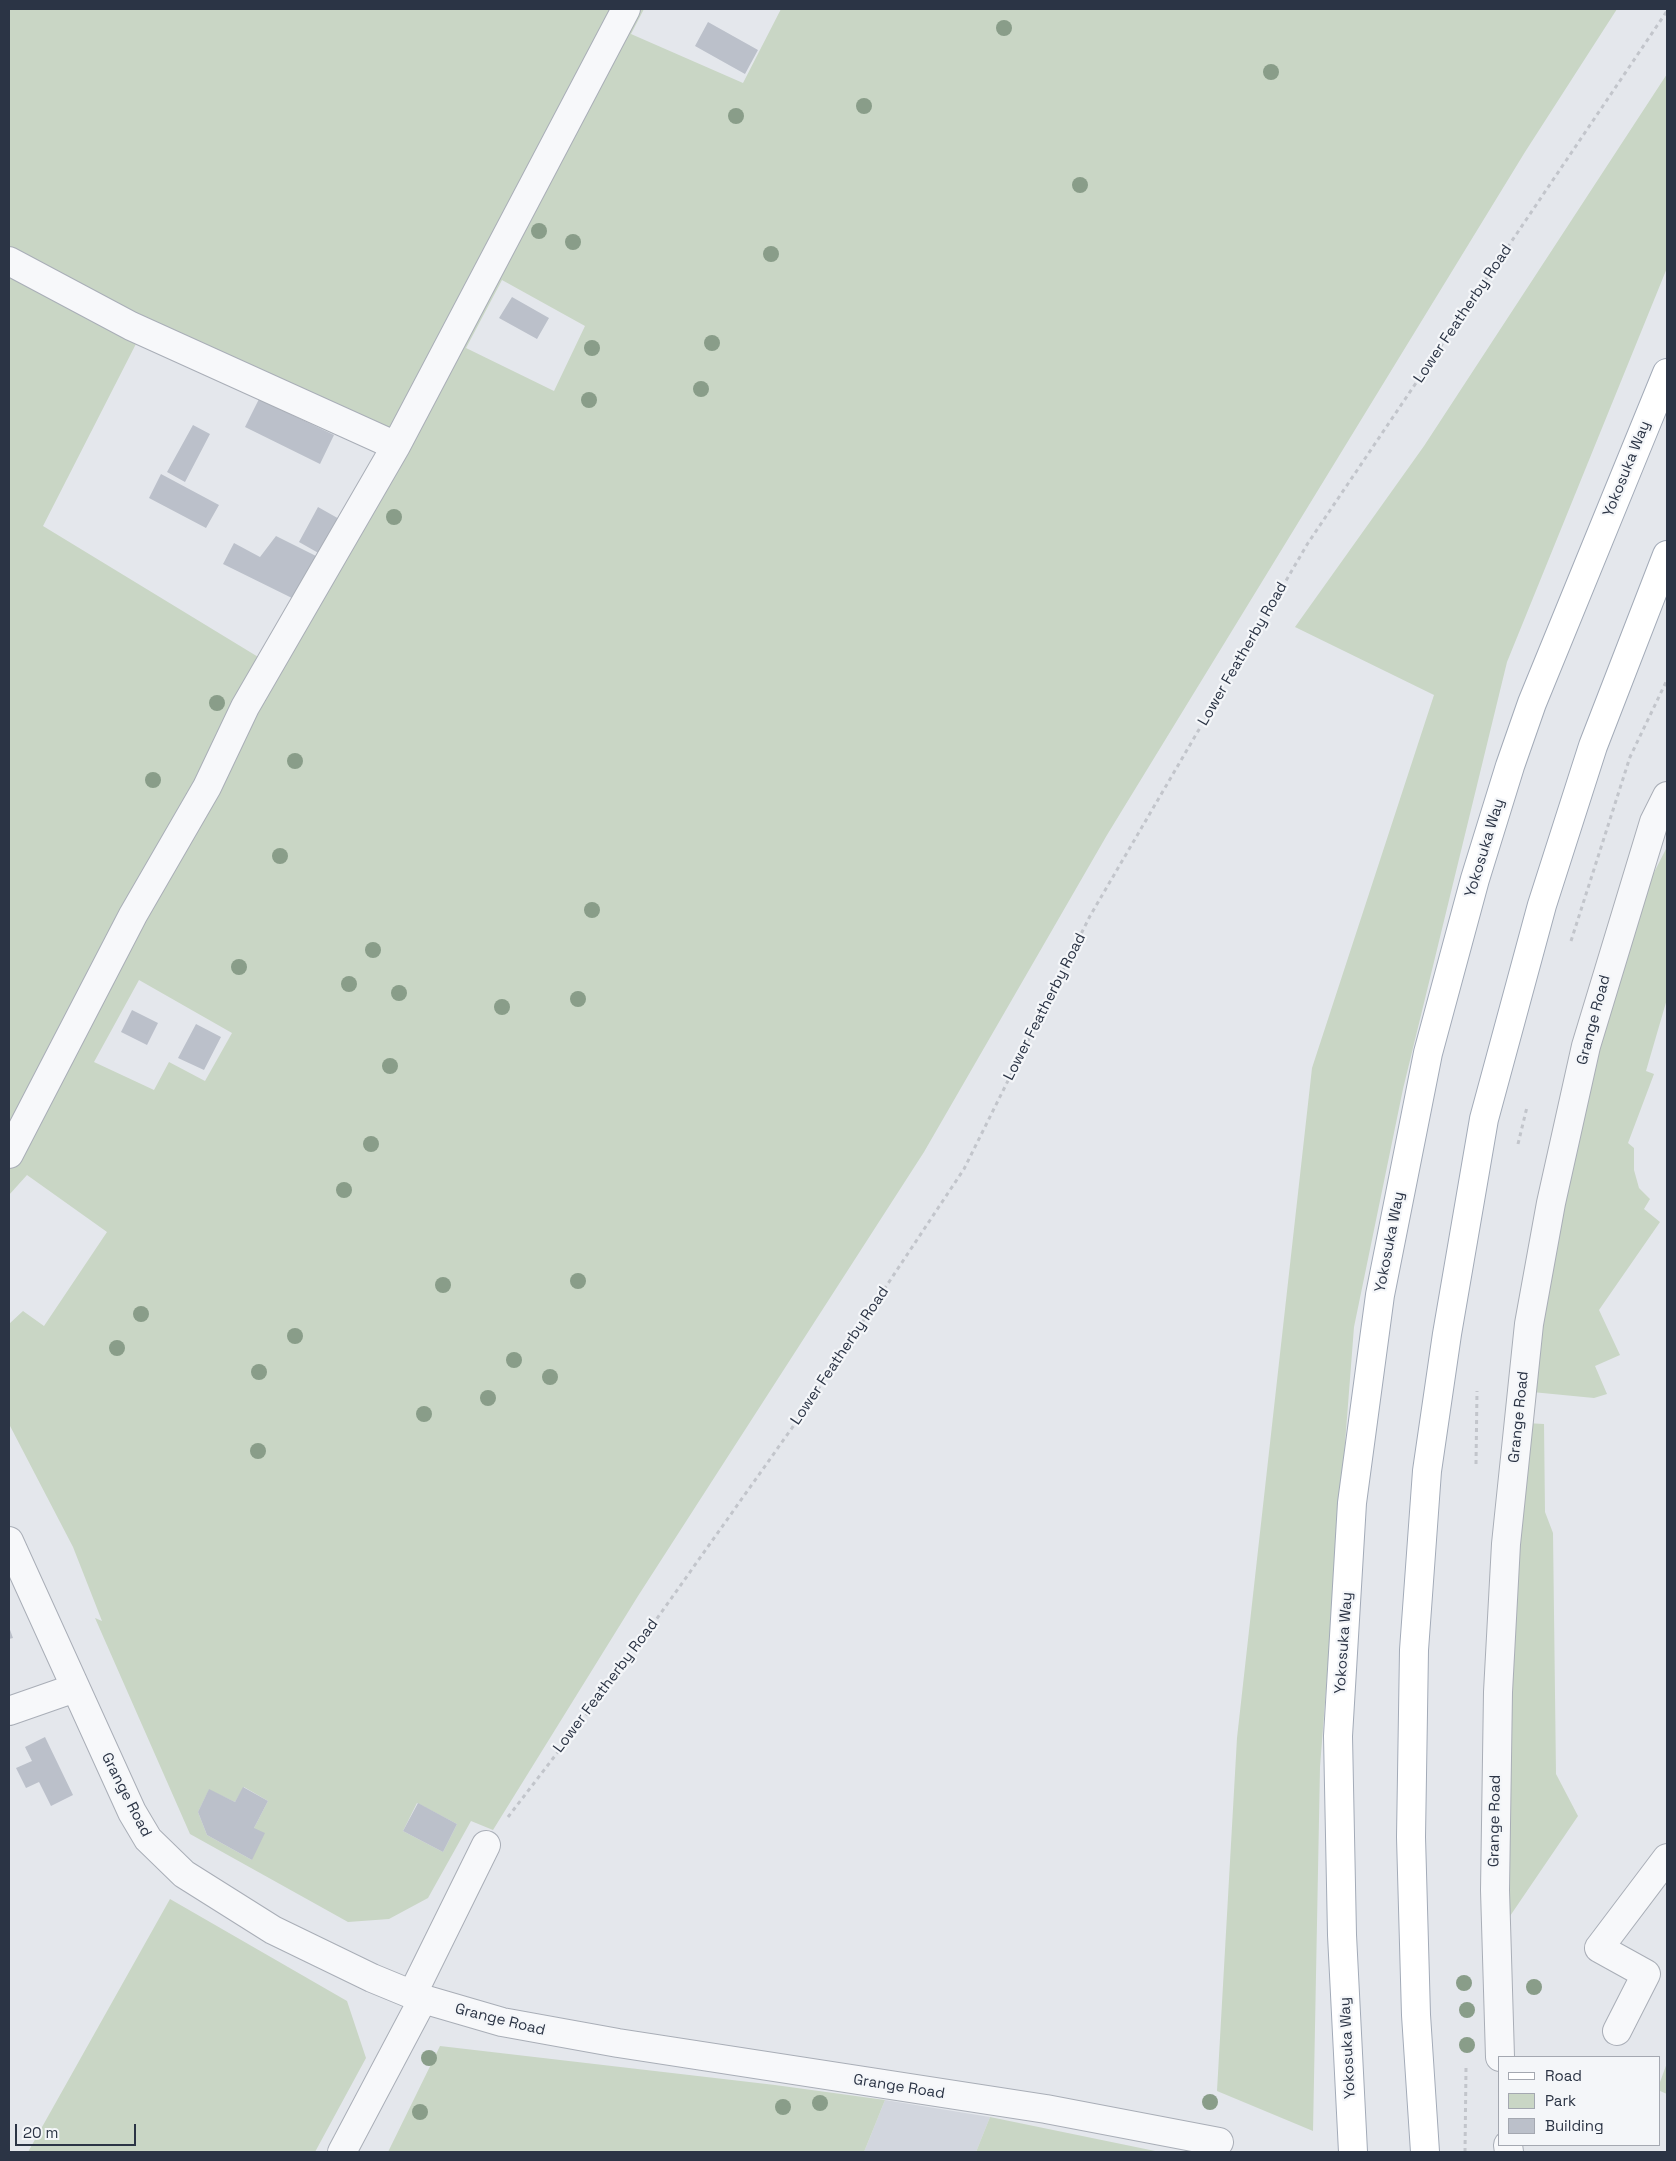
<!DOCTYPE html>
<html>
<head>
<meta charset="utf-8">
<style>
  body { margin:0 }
  #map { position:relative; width:1676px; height:2161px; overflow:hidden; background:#e4e7ec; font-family:"Space Grotesk",sans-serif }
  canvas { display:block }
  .frame { position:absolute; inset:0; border:10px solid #2b3445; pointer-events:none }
  .legend { position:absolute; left:1498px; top:2056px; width:162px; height:90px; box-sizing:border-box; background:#f4f6f9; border:1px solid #a4a8b1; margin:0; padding:6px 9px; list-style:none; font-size:15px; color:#2b3445 }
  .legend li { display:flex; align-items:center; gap:10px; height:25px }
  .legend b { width:25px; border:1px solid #a4a8b1 }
  .scale { position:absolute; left:15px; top:2124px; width:121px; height:22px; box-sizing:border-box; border:2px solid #2b3445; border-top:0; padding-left:6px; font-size:15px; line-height:18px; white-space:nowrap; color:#2b3445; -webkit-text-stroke:4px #f4f6f9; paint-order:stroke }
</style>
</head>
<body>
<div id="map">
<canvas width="1676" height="2161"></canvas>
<div class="frame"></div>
<ul class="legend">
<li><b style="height:6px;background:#fff"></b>Road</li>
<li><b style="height:14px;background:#c9d6c5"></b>Park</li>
<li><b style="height:14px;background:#bbc0ca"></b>Building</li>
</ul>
<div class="scale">20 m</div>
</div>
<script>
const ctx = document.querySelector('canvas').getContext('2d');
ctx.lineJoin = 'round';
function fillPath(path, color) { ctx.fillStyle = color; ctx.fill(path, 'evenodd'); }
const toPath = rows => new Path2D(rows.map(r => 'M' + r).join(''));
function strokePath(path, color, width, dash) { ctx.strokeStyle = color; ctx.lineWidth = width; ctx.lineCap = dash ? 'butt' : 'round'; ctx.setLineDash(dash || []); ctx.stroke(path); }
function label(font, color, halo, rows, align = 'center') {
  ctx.font = font + ' "Space Grotesk",sans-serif'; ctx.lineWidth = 4.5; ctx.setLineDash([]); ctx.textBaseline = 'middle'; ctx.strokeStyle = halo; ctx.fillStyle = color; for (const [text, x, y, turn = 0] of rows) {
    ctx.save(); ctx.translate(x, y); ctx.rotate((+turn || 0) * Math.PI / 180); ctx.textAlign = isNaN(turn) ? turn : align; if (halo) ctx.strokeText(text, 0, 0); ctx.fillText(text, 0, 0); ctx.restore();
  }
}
fillPath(toPath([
  [885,2100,990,2117,976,2152,864,2152]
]), '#d2d6de');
fillPath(toPath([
  [9,9,644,9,631,34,743,83,781,9,1617,9,1525,152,1107,835,924,1152,638,1596,493,1830,471,1821,428,1898,389,1919,348,1922,190,1834,95,1618,102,1621,73,1547,9,1424,9,1324,23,1311,44,1326,107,1232,27,1175,9,1195],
  [502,280,585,326,554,391,466,348],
  [139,338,385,450,273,666,43,526],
  [139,980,232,1033,205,1081,169,1062,154,1090,94,1062],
  [244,1787,268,1801,254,1828,252,1860,207,1835,198,1812,209,1790,235,1802],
  [417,1803,457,1824,443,1852,403,1831],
  [1667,74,1667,268,1507,662,1403,1089,1354,1327,1320,1767,1313,2131,1217,2091,1237,1738,1312,1068,1434,695,1295,627,1424,446],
  [1667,847,1667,999,1646,1071,1654,1074,1628,1143,1634,1148,1634,1170,1639,1188,1650,1199,1644,1209,1660,1222,1599,1310,1620,1355,1595,1366,1607,1394,1594,1398,1532,1392,1549,1274,1574,1135,1644,892],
  [1526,1423,1544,1424,1545,1512,1553,1533,1556,1774,1578,1816,1508,1919,1502,1763],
  [170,1899,347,2001,366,2058,315,2152,28,2152],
  [440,2046,775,2085,885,2100,864,2152,388,2152],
  [1667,2063,1667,2094,1660,2091,1660,2082],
  [990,2117,1160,2152,976,2152]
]), '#c9d6c5');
fillPath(toPath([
  [708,22,758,50,745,74,695,46],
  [512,297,549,318,537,339,499,318],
  [259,399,334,435,320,464,245,427],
  [193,425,210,434,185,482,167,472],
  [161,474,219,505,206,528,149,498],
  [318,507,341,520,322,555,299,542],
  [276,536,320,558,298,601,223,564,234,543,260,557],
  [132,1010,158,1023,147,1045,121,1032],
  [196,1024,221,1037,204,1070,178,1058],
  [9,1627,13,1638,9,1639],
  [45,1737,73,1795,51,1806,39,1782,26,1788,16,1768,32,1761,25,1747],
  [243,1787,268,1801,254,1828,265,1833,252,1860,207,1835,198,1812,209,1789,235,1802],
  [418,1803,457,1824,443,1852,403,1831]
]), '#bbc0ca');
const minor = toPath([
  [9,261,131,326,396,446],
  [9,1154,133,915,207,787,245,707,396,446,626,9],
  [9,1541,132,1812,148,1839,184,1874,273,1930,372,1978,423,1999,502,2022,618,2043,1046,2109,1219,2142],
  [9,1711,75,1688],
  [412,1995,486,1845],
  [1617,2031,1646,1974,1599,1948,1667,1858],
  [1500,2057,1495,1890,1498,1692,1506,1544,1529,1324,1551,1203,1586,1046,1654,822,1667,796],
  [1508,2145,1509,2152],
  [342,2152,423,1999]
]);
const major = toPath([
  [1353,2152,1342,1935,1338,1736,1352,1503,1380,1295,1428,1053,1475,879,1510,766,1532,703,1667,373],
  [1425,2152,1416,2015,1411,1837,1414,1650,1427,1471,1447,1334,1484,1119,1542,905,1593,746,1667,555]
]);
strokePath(minor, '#a9aeb7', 30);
strokePath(major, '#a3abb8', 30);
strokePath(toPath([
  [1571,941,1630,757,1667,680],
  [1518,1144,1527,1107],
  [1476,1464,1477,1391],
  [508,1817,617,1675,792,1428,964,1169,1090,916,1308,543,1667,11],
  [1465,2152,1466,2068]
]), '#c2c5cb', 3, [4, 4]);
strokePath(minor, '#f7f8fa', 28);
strokePath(major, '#fff', 28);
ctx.fillStyle = '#899d89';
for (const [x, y] of [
  [1004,28],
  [1271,72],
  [864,106],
  [736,116],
  [1080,185],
  [539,231],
  [573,242],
  [771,254],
  [712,343],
  [592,348],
  [701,389],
  [589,400],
  [394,517],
  [217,703],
  [295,761],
  [153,780],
  [280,856],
  [592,910],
  [373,950],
  [239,967],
  [349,984],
  [399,993],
  [578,999],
  [502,1007],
  [390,1066],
  [371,1144],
  [344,1190],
  [578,1281],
  [443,1285],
  [141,1314],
  [295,1336],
  [117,1348],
  [514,1360],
  [259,1372],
  [550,1377],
  [488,1398],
  [424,1414],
  [258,1451],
  [1464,1983],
  [1534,1987],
  [1467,2010],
  [1467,2045],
  [429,2058],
  [1210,2102],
  [820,2103],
  [783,2107],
  [420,2112]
]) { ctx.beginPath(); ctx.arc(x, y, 8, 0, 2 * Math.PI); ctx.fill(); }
label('15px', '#2b3445', '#f4f6f9', [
  ["Lower Featherby Road",1463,314,-56],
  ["Yokosuka Way",1627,469,-68],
  ["Lower Featherby Road",1243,654,-60],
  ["Yokosuka Way",1485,848,-73],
  ["Lower Featherby Road",1045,1007,-63],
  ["Grange Road",1594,1020,-75],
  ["Yokosuka Way",1390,1242,-79],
  ["Lower Featherby Road",840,1356,-56],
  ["Grange Road",1519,1417,-84],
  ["Yokosuka Way",1344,1643,-86],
  ["Lower Featherby Road",606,1686,-53],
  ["Grange Road",126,1795,63],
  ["Grange Road",1495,1821,-89],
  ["Grange Road",500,2020,14],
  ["Yokosuka Way",1348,2048,-93],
  ["Grange Road",899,2087,9]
]);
</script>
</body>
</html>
